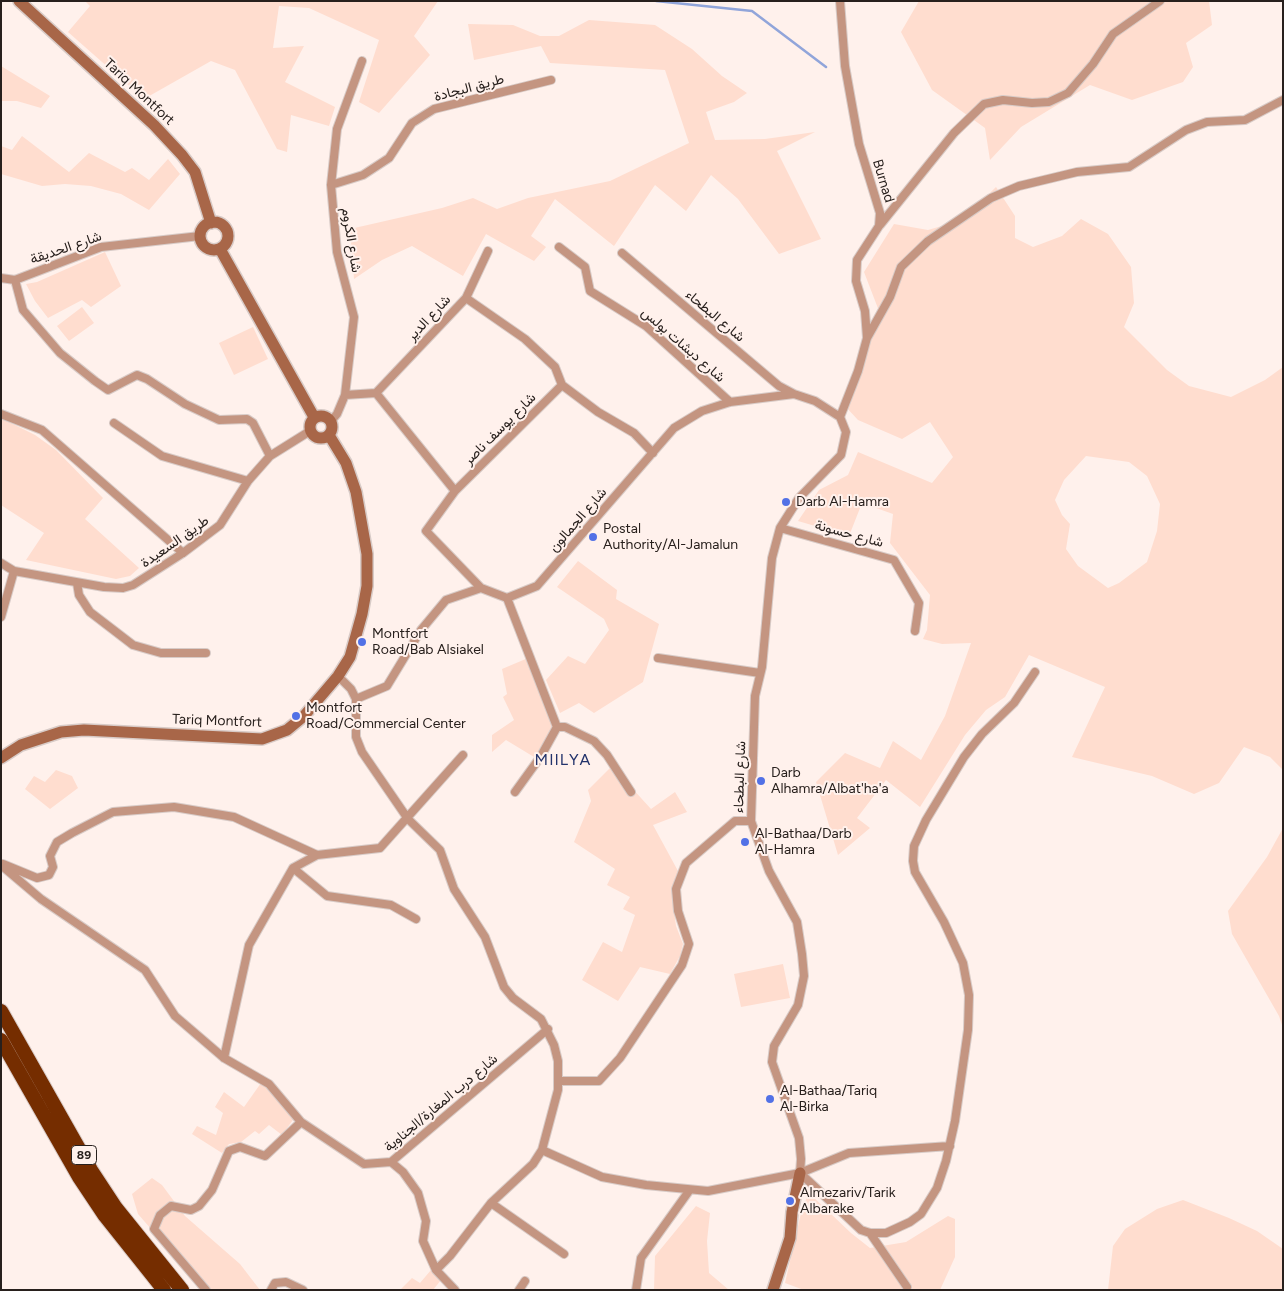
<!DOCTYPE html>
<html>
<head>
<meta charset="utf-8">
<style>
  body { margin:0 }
  #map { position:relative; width:1284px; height:1291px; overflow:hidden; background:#fff1ec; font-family:Figtree,sans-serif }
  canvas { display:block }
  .frame { position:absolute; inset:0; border:2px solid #28201d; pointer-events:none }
</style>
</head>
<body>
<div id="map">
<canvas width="1284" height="1291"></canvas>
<div class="frame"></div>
</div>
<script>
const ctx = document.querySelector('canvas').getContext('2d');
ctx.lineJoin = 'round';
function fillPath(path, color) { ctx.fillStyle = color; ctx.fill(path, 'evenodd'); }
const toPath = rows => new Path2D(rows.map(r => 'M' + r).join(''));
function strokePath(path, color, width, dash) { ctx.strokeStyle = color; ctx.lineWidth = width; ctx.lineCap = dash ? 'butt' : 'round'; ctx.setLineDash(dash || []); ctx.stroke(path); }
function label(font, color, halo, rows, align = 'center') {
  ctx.font = font + ' Figtree,Vazirmatn,sans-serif'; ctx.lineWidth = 4; ctx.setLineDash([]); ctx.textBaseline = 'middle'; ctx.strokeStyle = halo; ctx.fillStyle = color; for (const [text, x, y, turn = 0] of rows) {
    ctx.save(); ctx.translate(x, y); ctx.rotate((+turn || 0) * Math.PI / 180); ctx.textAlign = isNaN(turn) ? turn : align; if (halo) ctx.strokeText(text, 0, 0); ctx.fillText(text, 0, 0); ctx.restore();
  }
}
fillPath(toPath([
  [85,1,438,1,414,36,430,55,379,113,359,102,379,40,309,8,279,6,273,48,304,46,285,82,335,107,329,126,291,115,287,152,277,149,235,70,211,61,144,99,68,32,90,6],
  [919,1,1209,1,1212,25,1186,43,1193,67,1183,82,1132,100,1090,85,1021,127,990,160,985,128,932,90,901,32],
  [589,20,655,25,692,49,722,76,747,93,734,102,706,112,715,140,765,139,815,132,777,151,821,239,779,254,738,199,711,175,686,211,655,185,614,246,555,199,531,236,546,247,534,261,486,234,463,276,412,246,382,260,354,279,350,229,442,208,473,198,497,209,528,198,610,181,689,143,665,70,550,63,541,46,474,60,468,24,513,25,540,36,559,36],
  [1,66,50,96,41,108,17,101,1,101],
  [22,136,69,172,89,153,125,172,132,168,149,180,168,159,180,174,149,210,121,194,91,186,65,184,42,186,1,174,1,146,12,150],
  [996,187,1015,216,1015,238,1033,247,1062,236,1081,219,1108,234,1131,267,1134,303,1124,327,1167,370,1189,386,1231,397,1265,380,1283,367,1283,770,1270,757,1244,747,1219,783,1194,794,1152,776,1072,757,1105,687,1029,655,1005,697,986,710,965,735,920,807,886,780,857,818,870,828,838,855,816,782,845,753,880,768,893,741,921,760,945,716,971,643,942,644,923,639,927,630,930,595,890,543,893,514,862,503,849,536,798,521,819,490,848,475,858,452,932,483,953,457,930,422,902,439,858,420,845,406,868,329,879,311,864,272,894,224,928,230,962,220],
  [1086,456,1129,462,1147,476,1160,504,1157,531,1147,562,1119,583,1108,588,1078,566,1066,549,1070,524,1062,515,1055,500,1064,480],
  [105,252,121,286,91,307,82,300,48,318,35,301,26,284,37,282],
  [82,307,94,323,69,341,57,326],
  [253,327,268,359,234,375,219,343],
  [1,418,35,435,56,450,103,498,85,519,139,568,130,576,116,579,26,560,44,533,1,505],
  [578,561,617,590,616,599,659,624,643,682,594,713,579,703,560,713,546,680,568,656,585,664,609,630,604,619,557,587],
  [528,658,553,725,549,736,534,757,506,740,492,752,492,735,514,720,503,697,507,694,502,669],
  [612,766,651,809,675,792,687,812,653,825,678,871,674,882,673,903,676,926,683,944,680,956,670,974,640,967,618,1001,582,980,603,942,622,952,635,915,623,909,630,897,607,885,615,869,574,842,591,801,588,790],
  [56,770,72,776,78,788,50,809,25,789,34,776,45,782],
  [1283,828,1283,1028,1279,1016,1232,934,1228,911,1267,857],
  [783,964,790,998,741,1007,734,974],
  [261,1083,295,1117,282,1135,269,1125,259,1134,255,1131,241,1142,229,1144,222,1153,192,1134,197,1126,216,1135,223,1113,215,1107,224,1092,244,1107],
  [152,1178,162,1185,185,1216,240,1264,260,1290,204,1290,138,1214,132,1194],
  [809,1193,851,1233,870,1248,906,1242,948,1216,955,1219,955,1257,940,1290,804,1290,785,1283,802,1209],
  [1183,1200,1229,1218,1257,1231,1283,1249,1283,1290,1108,1290,1113,1246,1125,1229,1157,1209],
  [696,1206,710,1213,707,1241,709,1273,729,1290,654,1290,655,1256],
  [431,1270,441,1280,433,1290,400,1290,412,1278,420,1283]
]), '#ffddcf');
strokePath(toPath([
  [656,1,752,11,826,67]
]), '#91a5da', 2.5);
const street = toPath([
  [840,1,845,66,859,144,880,213,879,226,857,260,856,281,865,311,867,338,858,371,840,417],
  [331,185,363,175,389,158,412,123,434,109,551,80],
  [880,225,954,133,984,104,1003,100,1032,103,1049,102,1068,93,1093,64,1113,34,1160,1],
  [559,247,585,267,590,291,646,326,730,402],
  [622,253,779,386,794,394],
  [1,278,15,280,101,247,200,236],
  [15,280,23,310,60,353,95,381,108,390,137,375,147,379,185,404,219,420,247,419,253,423,270,456],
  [466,298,525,339,555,367,562,385,598,412,634,433,653,453],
  [867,338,890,297,901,267,928,241,991,198,1019,186,1077,172,1129,167,1186,130,1207,122,1245,120,1283,100],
  [376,393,455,491],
  [345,395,376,393,466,298,488,251],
  [1,414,42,430,183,553],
  [331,421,337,414,345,395,354,317,337,252,331,185,337,129,362,61],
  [114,423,162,456,248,481],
  [780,528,894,560,919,603,915,631],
  [1,563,14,571,104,587,123,588,133,585,183,553,220,525,248,481,270,456,310,431],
  [77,583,79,595,90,612,133,645,161,653,206,653],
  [481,588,426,531,455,491,562,385],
  [507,598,557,727,541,756,515,792],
  [1,617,14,571],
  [658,658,760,673],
  [338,676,351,689,356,699,356,737,362,752,408,819,440,850,454,889,485,937,504,987,513,998,541,1019,554,1045,558,1061,558,1090,542,1150,533,1164,491,1203,450,1256,436,1270],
  [356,699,387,686,421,630,446,600,481,588,507,598,537,586,674,428,702,411,730,402,794,394,815,401,840,417,846,432,841,455,799,498,780,528,772,558,762,667,755,696,751,821,769,871,797,922,802,954,804,976,798,1005,774,1046,772,1062,799,1138,801,1159,800,1173,861,1230,870,1233,886,1233,910,1222,921,1214,937,1188,946,1161,955,1121,968,1030,969,995,963,963,944,922,915,872,913,861,914,846,926,820,964,757,982,734,1014,703,1035,672],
  [557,727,565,727,594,741,607,755,631,792],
  [3,864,37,878,49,875,53,867,50,856,57,842,72,833,113,812,174,807,234,817,317,855,380,848,463,755],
  [1,865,41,899,145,970,175,1016,224,1058,269,1084,301,1122,364,1164,391,1162,548,1029],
  [293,868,327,896,391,905,416,919],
  [224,1058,249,945,293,868,317,855],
  [559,1081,599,1081,620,1058,682,965,689,944,678,911,676,889,686,863,735,821,751,821],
  [542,1150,602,1177,646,1185,708,1191,800,1173,849,1153,950,1146],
  [391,1162,403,1172,418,1193,426,1221,423,1241,436,1270,455,1290],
  [491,1203,564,1254],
  [870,1233,907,1287],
  [206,1290,154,1229,160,1215,171,1206,191,1210,199,1206,212,1190,229,1151,240,1147,265,1156,301,1122],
  [271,1290,275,1283,286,1282,303,1290],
  [519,1290,525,1281],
  [636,1290,641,1258,689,1191]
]);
const secondary = toPath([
  [19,1,154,125,182,155,195,172,211,223],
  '200 236a14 14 0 1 1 28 0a14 14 0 1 1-28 0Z',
  [220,249,314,417],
  '310 427a11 11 0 1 1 22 0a11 11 0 1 1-22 0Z',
  [1,758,21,745,61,732,84,730,262,739,287,730,304,716,338,676,350,657,362,614,367,586,367,554,356,492,346,463,329,435],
  [773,1290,790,1238,792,1212,800,1173]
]);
const highway = toPath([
  [1,1011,91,1170,116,1208,182,1290],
  [1,1040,79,1177,105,1216,164,1290]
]);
strokePath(street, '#d8cbc7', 10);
strokePath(secondary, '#d8cbc7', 14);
strokePath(highway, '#d8cbc7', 16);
strokePath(street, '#c49581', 8);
strokePath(secondary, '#a86648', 11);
strokePath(highway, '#752d00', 14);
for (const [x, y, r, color] of [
  [786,502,5,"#5271e6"],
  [593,537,5,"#5271e6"],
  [362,642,5,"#5271e6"],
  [296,716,5,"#5271e6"],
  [761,781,5,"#5271e6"],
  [745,842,5,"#5271e6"],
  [770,1099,5,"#5271e6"],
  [790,1201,5,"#5271e6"]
]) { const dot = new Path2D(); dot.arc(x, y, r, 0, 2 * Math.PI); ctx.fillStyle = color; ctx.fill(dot); strokePath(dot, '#fff1ec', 2); }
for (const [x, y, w] of [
  [84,1155,25]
]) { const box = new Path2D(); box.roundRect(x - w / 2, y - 9.5, w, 19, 4); ctx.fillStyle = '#fff1ec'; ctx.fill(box); strokePath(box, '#28201d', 1); }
label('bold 12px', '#28201d', null, [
  ["89",84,1155]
]);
label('14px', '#28201d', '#fff1ec', [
  ["طريق البجادة",469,88,-15],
  ["Tariq Montfort",139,92,43],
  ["Burnad",883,181,73],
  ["شارع الكروم",351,240,81],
  ["شارع الحديقة",66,248,-19],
  ["شارع البطحاء",715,316,40],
  ["شارع الدير",429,318,-47],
  ["شارع دبشات بولس",683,345,41],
  ["شارع يوسف ناصر",500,429,-45],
  ["شارع الجمالون",578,520,-49],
  ["شارع حسونة",849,534,15],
  ["طريق السعيدة",175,542,-35],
  ["Tariq Montfort",217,721,2],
  ["شارع البطحاء",740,777,-88],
  ["شارع درب المغارة/الجناوية",441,1103,-40]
]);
label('14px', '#28201d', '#fff1ec', [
  ["Darb Al-Hamra",796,502],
  ["Postal",603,529],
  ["Authority/Al-Jamalun",603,545],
  ["Montfort",372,634],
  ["Road/Bab Alsiakel",372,650],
  ["Montfort",306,708],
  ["Road/Commercial Center",306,724],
  ["Darb",771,773],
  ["Alhamra/Albat'ha'a",771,789],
  ["Al-Bathaa/Darb",755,834],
  ["Al-Hamra",755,850],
  ["Al-Bathaa/Tariq",780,1091],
  ["Al-Birka",780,1107],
  ["Almezariv/Tarik",800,1193],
  ["Albarake",800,1209]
], 'left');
ctx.letterSpacing = '1px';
label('16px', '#23336b', '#fff1ec', [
  ["MIILYA",563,760]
]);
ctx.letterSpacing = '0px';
</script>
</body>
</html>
